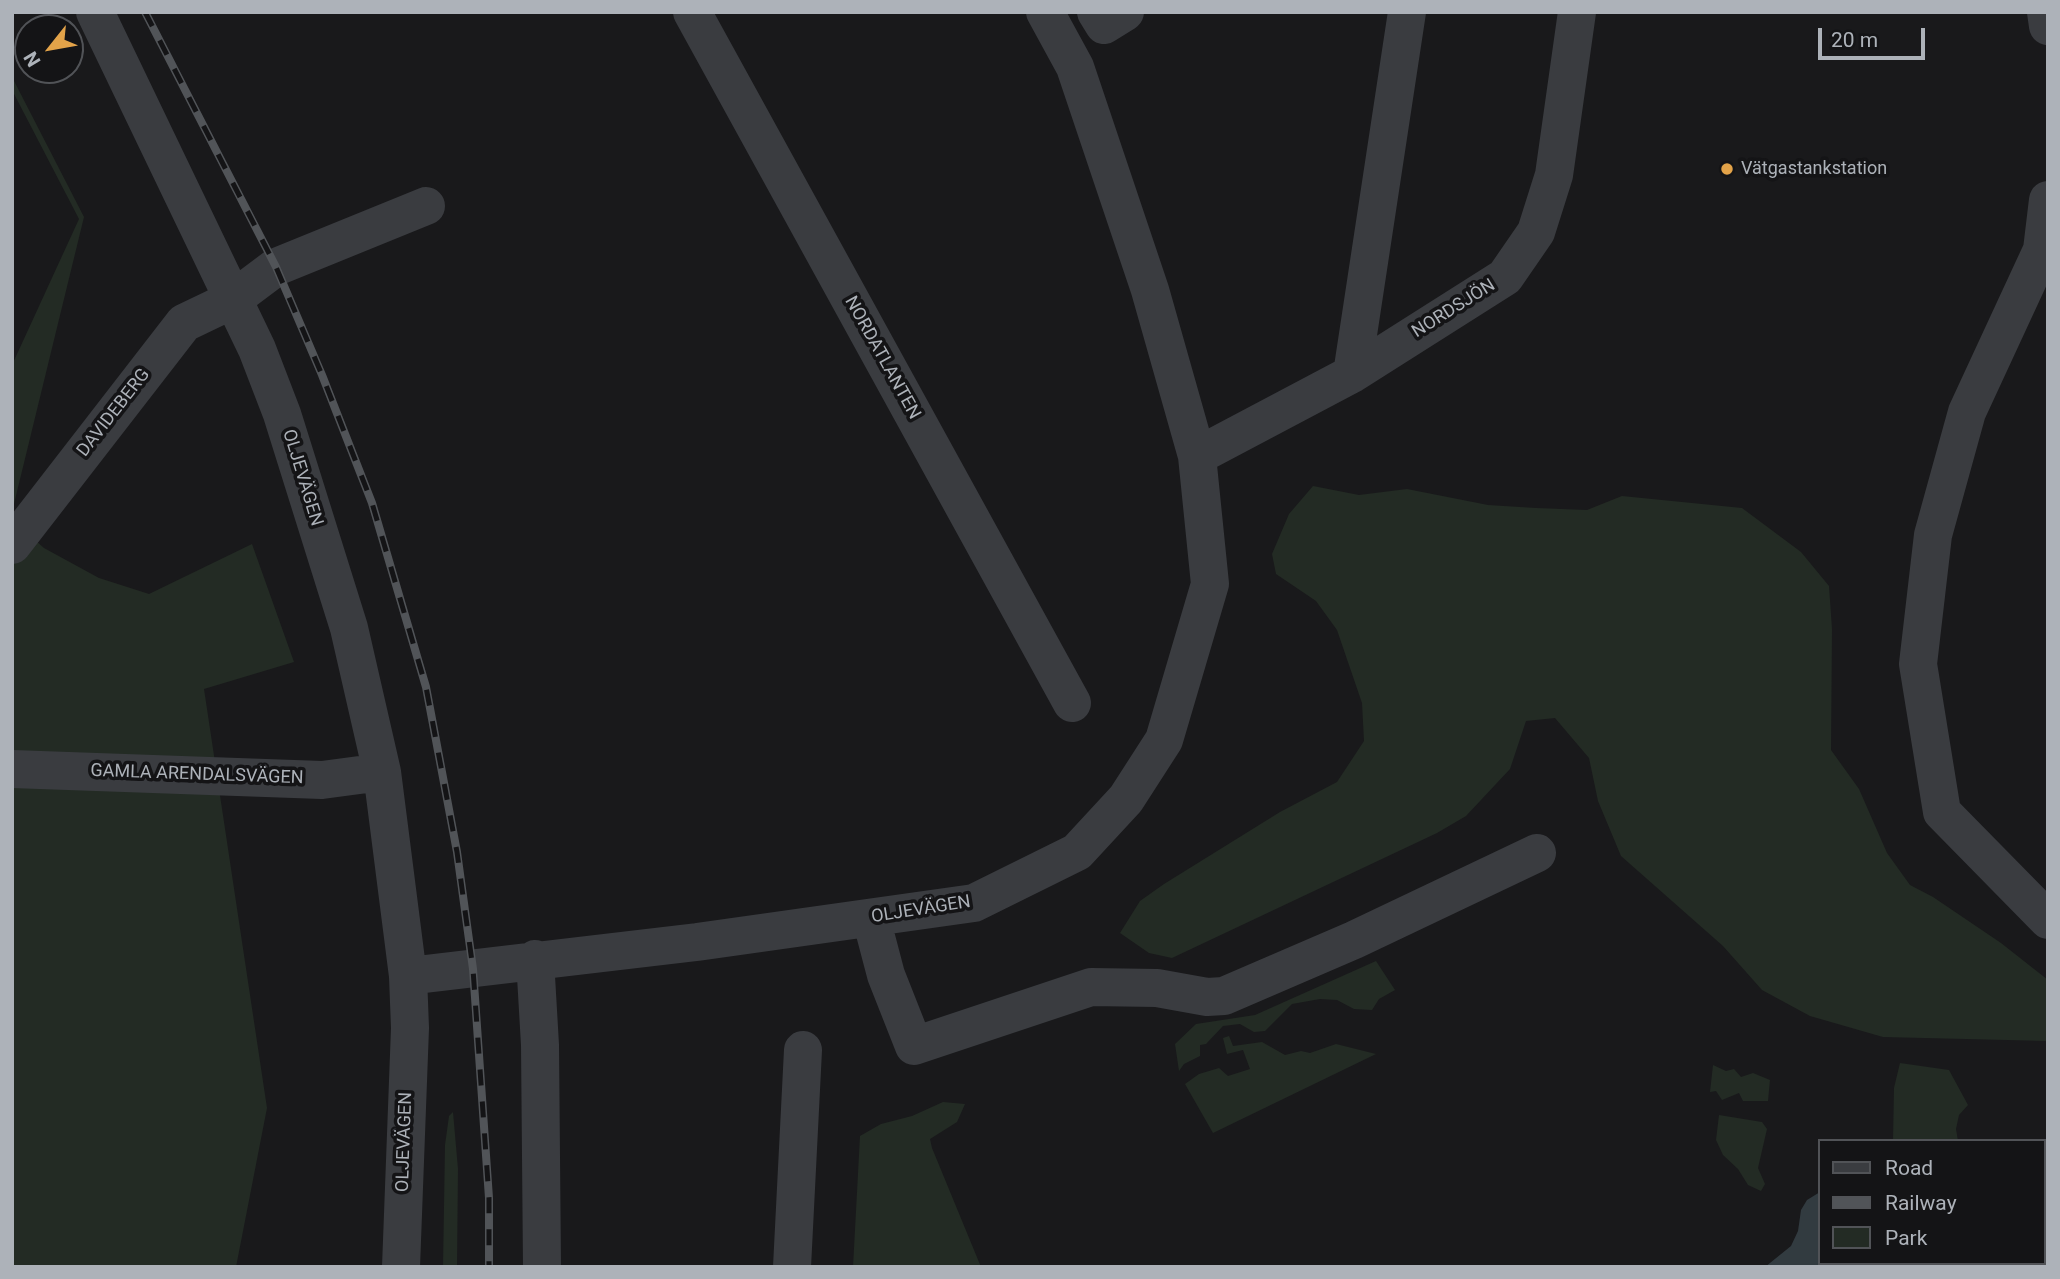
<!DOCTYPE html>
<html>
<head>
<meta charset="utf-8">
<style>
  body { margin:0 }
  #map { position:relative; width:2060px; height:1279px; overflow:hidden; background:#19191b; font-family:Roboto,sans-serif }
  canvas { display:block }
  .frame { position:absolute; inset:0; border:14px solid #adb2b9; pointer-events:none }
  .legend { position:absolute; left:1818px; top:1139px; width:228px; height:126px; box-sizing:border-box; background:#141416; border:2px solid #515357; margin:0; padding:9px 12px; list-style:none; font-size:21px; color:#adb2b9 }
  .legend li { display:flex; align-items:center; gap:14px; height:35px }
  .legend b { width:35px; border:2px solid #515357 }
  .north { position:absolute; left:14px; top:14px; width:70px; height:70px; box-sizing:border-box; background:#141416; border:2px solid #515357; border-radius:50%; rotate:239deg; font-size:19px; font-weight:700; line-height:28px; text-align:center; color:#adb2b9 }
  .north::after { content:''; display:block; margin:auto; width:24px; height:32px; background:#e3a349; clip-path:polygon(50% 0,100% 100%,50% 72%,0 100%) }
  .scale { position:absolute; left:1818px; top:28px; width:107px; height:32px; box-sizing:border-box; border:4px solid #adb2b9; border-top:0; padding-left:9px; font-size:21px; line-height:24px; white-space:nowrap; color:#adb2b9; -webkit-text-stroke:5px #141416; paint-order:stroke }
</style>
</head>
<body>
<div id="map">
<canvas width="2060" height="1279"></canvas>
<div class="frame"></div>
<ul class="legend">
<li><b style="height:9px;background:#3a3c40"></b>Road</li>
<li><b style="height:9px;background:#515458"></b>Railway</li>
<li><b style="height:19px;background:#232b24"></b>Park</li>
</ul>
<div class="north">N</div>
<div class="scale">20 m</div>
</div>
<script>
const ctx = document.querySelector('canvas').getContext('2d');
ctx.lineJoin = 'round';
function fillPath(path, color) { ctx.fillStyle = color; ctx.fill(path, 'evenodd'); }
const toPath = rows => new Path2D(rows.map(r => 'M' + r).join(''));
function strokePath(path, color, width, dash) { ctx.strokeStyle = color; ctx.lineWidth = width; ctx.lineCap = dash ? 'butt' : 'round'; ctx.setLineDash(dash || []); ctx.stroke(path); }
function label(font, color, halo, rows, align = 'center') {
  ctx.font = font + ' Roboto,sans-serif'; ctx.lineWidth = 7; ctx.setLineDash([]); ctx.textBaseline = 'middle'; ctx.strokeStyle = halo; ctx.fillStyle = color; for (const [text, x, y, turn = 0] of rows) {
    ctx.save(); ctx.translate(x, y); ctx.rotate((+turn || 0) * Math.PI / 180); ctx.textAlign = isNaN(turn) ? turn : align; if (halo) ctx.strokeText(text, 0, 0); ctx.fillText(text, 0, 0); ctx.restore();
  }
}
fillPath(toPath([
  [12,77,84,217,12,512,12,365,79,219,12,90],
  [1313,486,1359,495,1407,489,1488,505,1536,508,1587,510,1622,496,1742,508,1801,552,1829,586,1832,629,1831,750,1859,789,1887,853,1910,885,1933,897,2001,943,2048,980,2048,1041,1883,1037,1810,1016,1762,990,1723,946,1621,856,1598,801,1589,758,1555,718,1526,721,1510,769,1466,816,1437,833,1172,958,1149,953,1120,933,1140,901,1164,884,1280,812,1337,782,1364,741,1362,703,1337,630,1316,601,1276,574,1272,554,1289,514],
  [12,520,44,548,99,578,149,594,252,544,294,662,204,689,267,1108,236,1267,12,1267],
  [1376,961,1395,990,1379,999,1372,1010,1354,1009,1337,1000,1320,999,1292,1004,1265,1031,1254,1032,1240,1024,1223,1026,1206,1044,1200,1045,1200,1056,1184,1064,1179,1071,1175,1044,1196,1024,1255,1015],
  [1229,1036,1233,1046,1262,1042,1285,1055,1301,1051,1310,1053,1336,1044,1376,1054,1213,1133,1185,1084,1199,1074,1219,1068,1228,1076,1250,1069,1243,1050,1227,1054,1223,1038],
  [1900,1063,1949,1070,1968,1105,1959,1115,1956,1129,1958,1141,1893,1141,1894,1088],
  [1713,1065,1726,1071,1734,1069,1741,1077,1753,1073,1770,1080,1768,1101,1743,1101,1739,1093,1722,1100,1716,1091,1710,1092],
  [943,1102,965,1104,957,1122,930,1139,932,1148,981,1267,853,1267,860,1136,881,1124,912,1116],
  [453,1112,458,1169,457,1267,443,1267,445,1145,449,1116],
  [1719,1115,1762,1122,1767,1129,1758,1168,1765,1184,1761,1191,1748,1185,1738,1169,1723,1155,1716,1140],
  [2044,1167,2048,1168,2048,1267,1998,1267,1993,1263,2044,1263]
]), '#232b24');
fillPath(toPath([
  [1820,1192,1820,1263,1833,1265,1765,1267,1791,1246,1798,1231,1801,1210,1807,1200]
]), '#323b40');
strokePath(toPath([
  [95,12,257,349,282,414,349,628,382,772,408,976,410,1028,401,1267],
  [692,12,1072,703],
  [1096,12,1104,25,1125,12],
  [2046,12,2048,26],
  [2048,200,2042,250,1967,412,1933,535,1918,664,1942,812,2048,920],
  [1352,374,1407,12],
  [1197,456,1352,374,1505,277,1536,232,1554,175,1577,12],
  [12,545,184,323,232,300,276,267,426,206],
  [12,769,322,780,382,772],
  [871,918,886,975,914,1046,1091,987,1157,988,1207,997,1224,996,1354,940,1537,853],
  [535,959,540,1045,542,1267],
  [408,976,697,942,974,903,1077,852,1126,799,1164,740,1210,584,1197,456,1150,290,1075,67,1045,12],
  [792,1267,803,1050]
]), '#3a3c40', 38);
const rail = toPath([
  [145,12,276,267,322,375,372,503,426,687,457,852,473,969,489,1198,489,1267]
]);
strokePath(rail, '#515458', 8);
strokePath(rail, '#141416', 5, [16]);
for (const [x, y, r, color] of [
  [1727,169,7,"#e3a349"]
]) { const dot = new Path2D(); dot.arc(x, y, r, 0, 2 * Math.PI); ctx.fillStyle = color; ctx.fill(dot); strokePath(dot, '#141416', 2.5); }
label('18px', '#adb2b9', '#141416', [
  ["Vätgastankstation",1741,169]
], 'left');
label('18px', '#adb2b9', '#141416', [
  ["NORDSJÖN",1454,309,-32],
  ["NORDATLANTEN",882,358,61],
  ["DAVIDEBERG",114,413,-52],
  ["OLJEVÄGEN",302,478,73],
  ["GAMLA ARENDALSVÄGEN",197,775,2],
  ["OLJEVÄGEN",921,910,-9],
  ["OLJEVÄGEN",405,1142,-88]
]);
</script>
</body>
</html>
